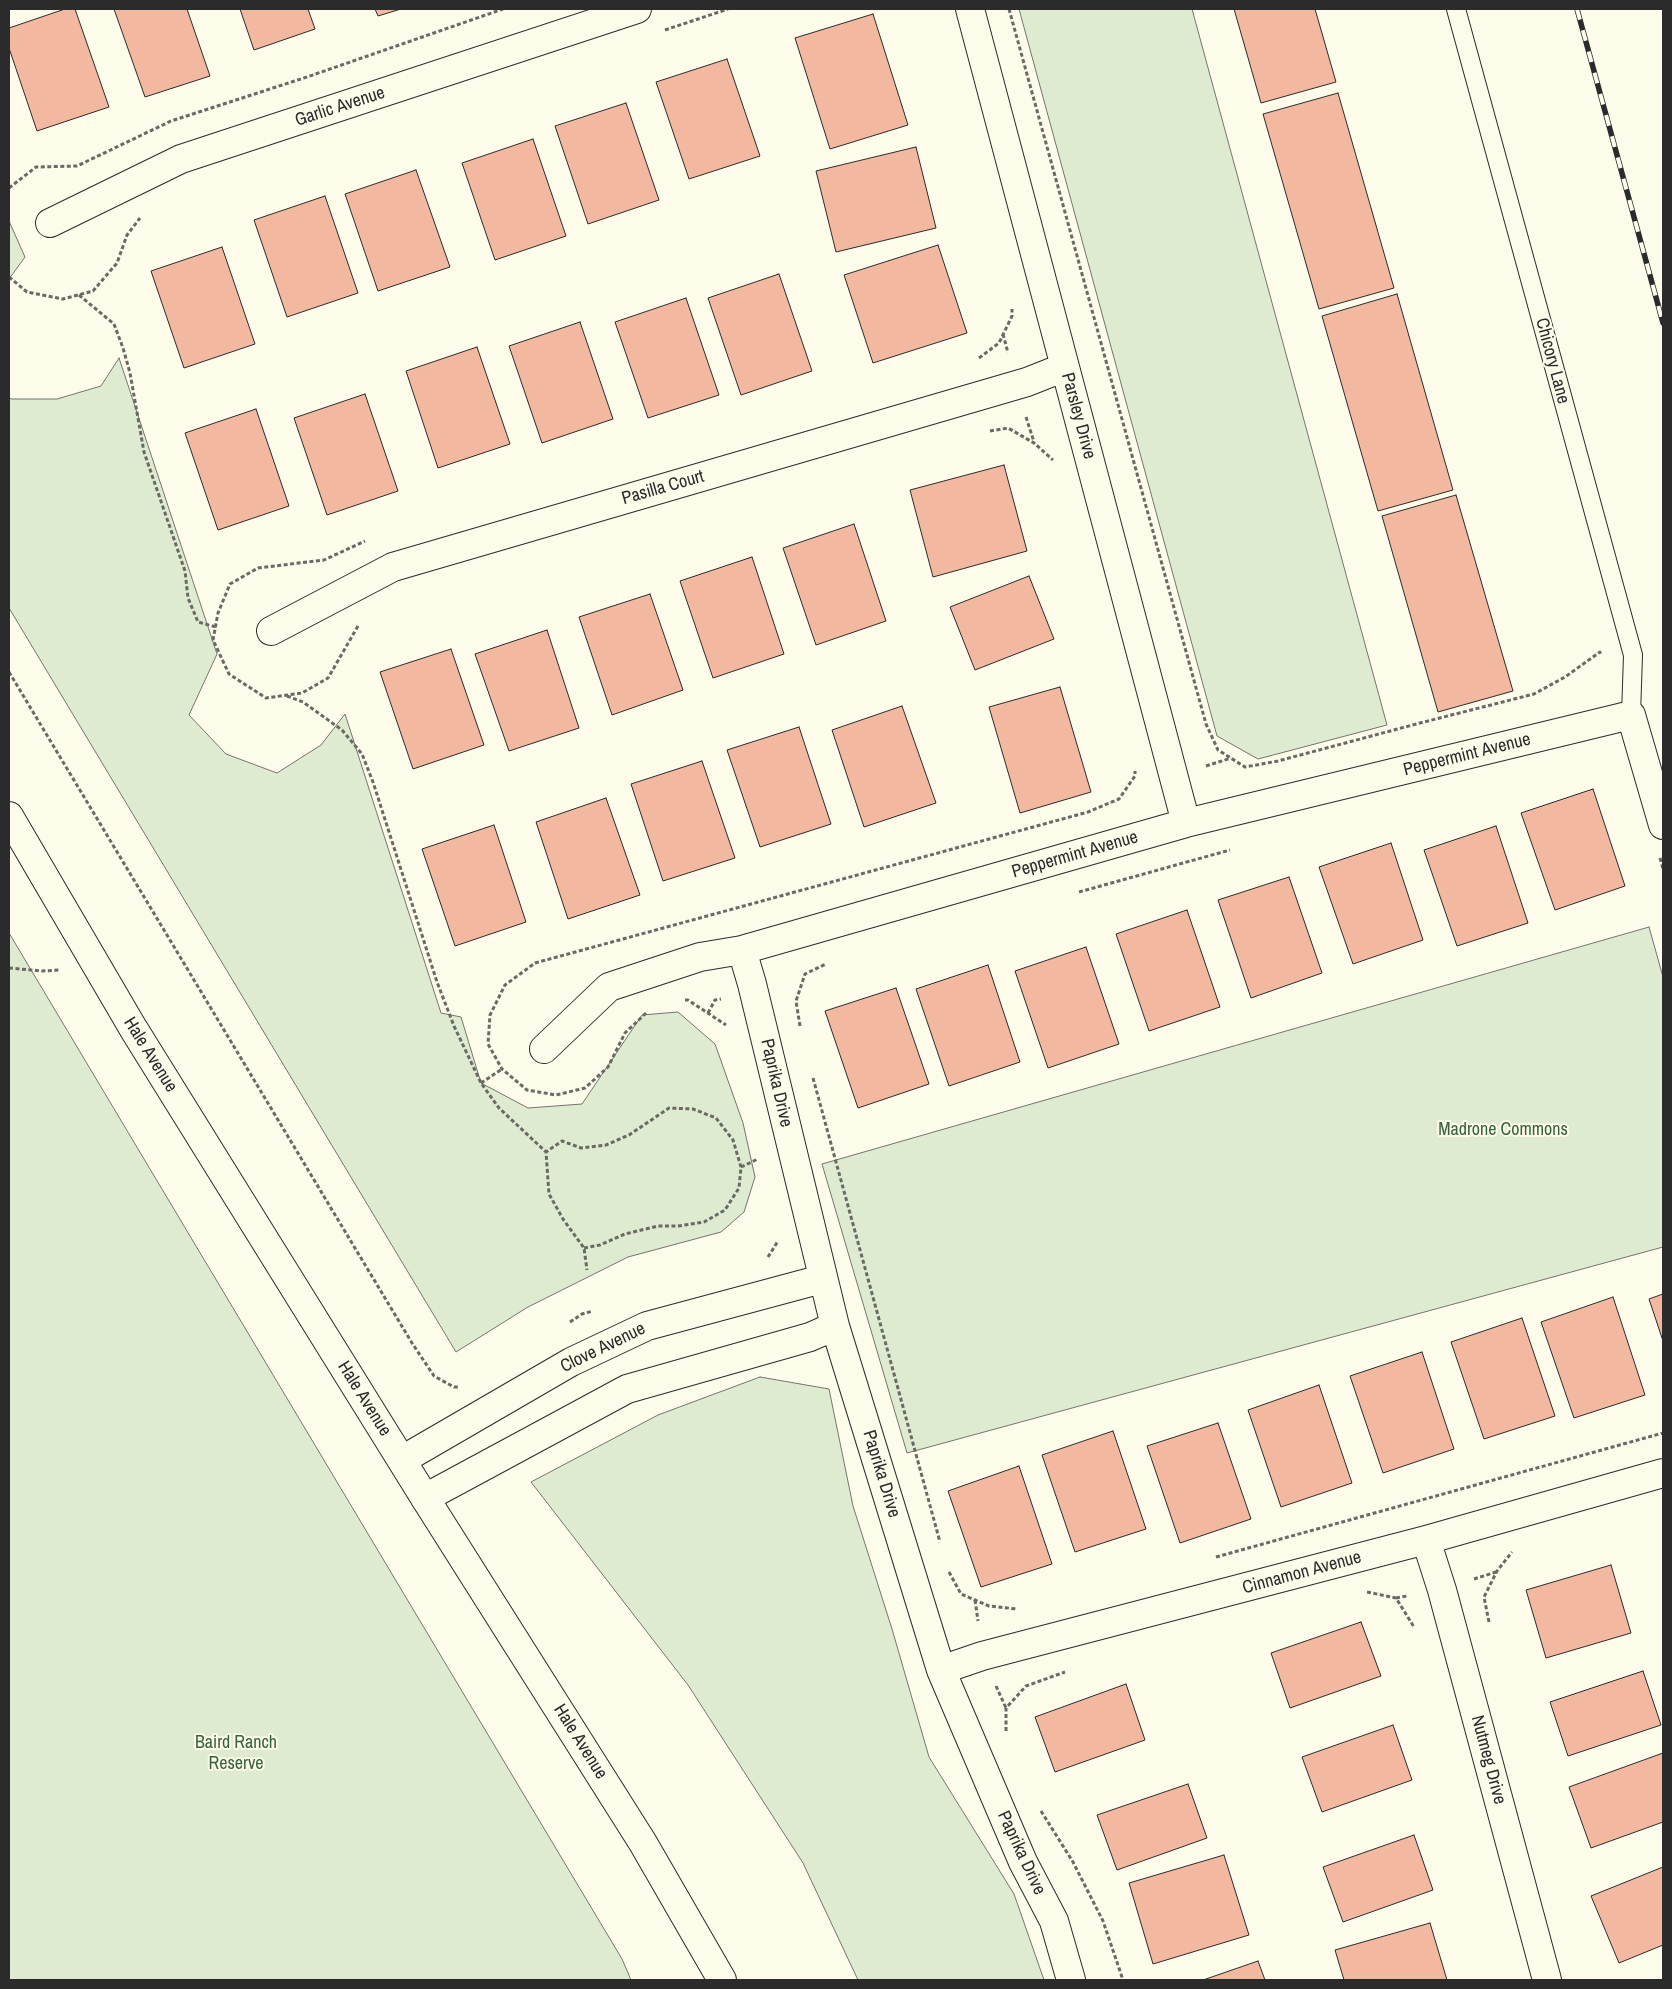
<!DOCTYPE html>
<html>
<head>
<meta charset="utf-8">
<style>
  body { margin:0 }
  #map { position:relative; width:1672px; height:1989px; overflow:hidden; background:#fdfbea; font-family:"Archivo Narrow",sans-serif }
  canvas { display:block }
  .frame { position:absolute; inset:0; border:10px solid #2b2b2b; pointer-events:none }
</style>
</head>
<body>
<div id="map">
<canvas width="1672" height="1989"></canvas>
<div class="frame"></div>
</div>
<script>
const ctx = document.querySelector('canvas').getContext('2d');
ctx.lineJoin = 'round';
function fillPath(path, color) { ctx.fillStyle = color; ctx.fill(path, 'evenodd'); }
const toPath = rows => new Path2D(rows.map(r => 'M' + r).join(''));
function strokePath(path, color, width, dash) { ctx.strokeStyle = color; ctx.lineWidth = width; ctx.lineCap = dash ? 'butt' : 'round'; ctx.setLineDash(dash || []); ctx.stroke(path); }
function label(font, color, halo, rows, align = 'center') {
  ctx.font = font + ' "Archivo Narrow",sans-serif'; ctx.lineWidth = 4; ctx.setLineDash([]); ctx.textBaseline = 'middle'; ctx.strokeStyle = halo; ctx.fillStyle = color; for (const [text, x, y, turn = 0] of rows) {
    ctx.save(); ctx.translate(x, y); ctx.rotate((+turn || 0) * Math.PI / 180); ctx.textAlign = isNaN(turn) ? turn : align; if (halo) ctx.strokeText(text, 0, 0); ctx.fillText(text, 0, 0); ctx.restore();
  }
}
const green = toPath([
  [1019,9,1192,9,1387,725,1258,759,1217,736,1019,9],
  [9,221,25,257,9,279,9,221],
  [119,358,217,654,189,715,226,754,277,773,321,745,345,714,441,1013,461,1017,481,1083,528,1108,582,1104,642,1015,678,1012,715,1044,743,1123,755,1177,744,1212,721,1232,628,1257,528,1307,456,1352,9,608,9,397,11,399,57,399,101,386,119,358],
  [1649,927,1663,977,1663,1247,907,1453,822,1164,1649,927],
  [9,933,622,1959,631,1980,9,1980,9,933],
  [760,1377,829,1389,853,1506,892,1629,929,1757,1014,1894,1044,1980,858,1980,803,1863,688,1685,531,1482,658,1415,760,1377]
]);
fillPath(green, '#deebd1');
strokePath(green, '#74746e', 1);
const building = toPath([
  [65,9,75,9,109,107,37,131,9,48,9,28,65,9],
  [114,9,187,9,210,76,145,97,114,9],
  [240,9,308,9,315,29,254,50,240,9],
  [375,9,401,9,378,16,375,9],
  [1234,9,1315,9,1336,82,1261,103,1234,9],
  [873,14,908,125,830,149,795,38,873,14],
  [727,59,760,156,689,179,656,82,727,59],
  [1338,93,1394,288,1319,309,1263,114,1338,93],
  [626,103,659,200,588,224,555,126,626,103],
  [533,139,566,236,495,260,462,163,533,139],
  [916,147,936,228,836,252,816,171,916,147],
  [416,170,450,267,378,291,345,194,416,170],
  [325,196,358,293,287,317,254,220,325,196],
  [938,245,967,333,873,363,844,275,938,245],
  [222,247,255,344,184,368,151,271,222,247],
  [779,274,812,371,741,395,708,298,779,274],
  [1397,294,1453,490,1378,511,1322,316,1397,294],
  [686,298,719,395,648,418,615,322,686,298],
  [580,322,613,419,542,443,509,346,580,322],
  [477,347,510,444,438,468,406,371,477,347],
  [365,394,398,491,327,515,294,418,365,394],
  [256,409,289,506,218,530,185,433,256,409],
  [1004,465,1027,551,933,577,910,490,1004,465],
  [1456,495,1513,691,1438,712,1382,516,1456,495],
  [854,524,886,621,816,645,783,548,854,524],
  [752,557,784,654,713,678,680,581,752,557],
  [1029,576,1054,639,975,670,950,607,1029,576],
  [650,594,683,690,612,715,579,617,650,594],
  [547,630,579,728,509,751,475,654,547,630],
  [451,649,484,745,413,769,380,672,451,649],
  [1060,687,1091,792,1020,813,989,707,1060,687],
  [902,706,936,803,864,827,832,730,902,706],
  [799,727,831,824,760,847,727,750,799,727],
  [702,761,735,858,663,881,631,784,702,761],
  [1593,789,1625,886,1555,910,1521,813,1593,789],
  [606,798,640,895,568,919,536,822,606,798],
  [494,825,526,922,455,946,422,849,494,825],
  [1496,826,1528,923,1457,946,1424,850,1496,826],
  [1391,843,1423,940,1353,964,1319,867,1391,843],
  [1289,877,1322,973,1251,998,1218,900,1289,877],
  [1187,910,1220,1007,1149,1031,1116,934,1187,910],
  [1086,947,1119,1044,1048,1068,1015,971,1086,947],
  [988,965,1020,1062,949,1086,916,989,988,965],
  [896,988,929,1084,858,1108,825,1011,896,988],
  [1663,1294,1663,1341,1649,1299,1663,1294],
  [1613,1297,1645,1395,1574,1418,1541,1322,1613,1297],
  [1522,1318,1555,1416,1484,1439,1451,1342,1522,1318],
  [1422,1352,1454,1449,1383,1473,1350,1376,1422,1352],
  [1319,1385,1352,1483,1281,1507,1248,1410,1319,1385],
  [1218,1423,1251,1519,1180,1543,1147,1446,1218,1423],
  [1113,1431,1146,1529,1075,1552,1042,1455,1113,1431],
  [1019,1466,1052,1564,981,1587,948,1491,1019,1466],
  [1611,1565,1631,1633,1546,1658,1526,1590,1611,1565],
  [1361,1622,1381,1676,1290,1708,1271,1653,1361,1622],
  [1643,1671,1661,1725,1568,1756,1550,1702,1643,1671],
  [1126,1684,1145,1740,1055,1772,1035,1717,1126,1684],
  [1393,1725,1412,1780,1322,1812,1302,1757,1393,1725],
  [1663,1753,1663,1822,1591,1848,1569,1787,1663,1753],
  [1188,1784,1207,1838,1117,1870,1097,1815,1188,1784],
  [1414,1835,1433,1890,1343,1922,1323,1867,1414,1835],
  [1224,1855,1249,1935,1153,1964,1129,1883,1224,1855],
  [1663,1867,1663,1945,1619,1963,1591,1896,1663,1867],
  [1430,1923,1447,1980,1344,1980,1335,1950,1430,1923],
  [1258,1961,1265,1980,1203,1980,1258,1961]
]);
fillPath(building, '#f2b8a0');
strokePath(building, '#2b2b2b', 1);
const service = toPath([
  [1456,9,1633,655,1631,715]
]);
const minor = toPath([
  [970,9,1186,823],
  [50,223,181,159,637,9],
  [271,631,393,567,1027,382,1065,367],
  [742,950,752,984,835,1326,941,1670,1023,1862,1054,1921,1071,1980],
  [544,1049,609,987,700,957,742,950,1186,823,1631,715,1663,825],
  [402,1460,571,1362,647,1326,822,1279],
  [425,1498,627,1389,810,1337,835,1326],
  [1426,1540,1442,1590,1547,1980],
  [941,1670,982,1656,1426,1540,1663,1473]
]);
const secondary = toPath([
  [9,816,133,1028,425,1498,643,1843,722,1980]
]);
strokePath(service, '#2b2b2b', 20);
strokePath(minor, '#2b2b2b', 30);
strokePath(secondary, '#2b2b2b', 30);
strokePath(toPath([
  [1009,9,1206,724,1218,750,1245,767,1278,761,1420,723,1534,694,1565,677,1600,652,1600,656],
  [665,30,728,9],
  [9,188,36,167,77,166,171,121,307,77,503,9],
  [9,277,27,292,63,299,93,291,117,263,127,235,140,218],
  [79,295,114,324,123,348,130,373,144,452,185,571,188,598,198,622,216,627],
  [1003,334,1008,353],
  [979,358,999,343,1012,316,1012,309],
  [1026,417,1034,442],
  [990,431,1008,428,1034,443,1053,460],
  [358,626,328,678,302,693,266,698,229,674,213,640,218,613,230,584,258,568,324,560,365,541],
  [9,672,412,1343,434,1376,454,1387,458,1387],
  [287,696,303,702,342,730,362,754,373,782,437,982,454,1026,481,1083,499,1108,546,1152],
  [1206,766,1231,758],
  [1660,858,1663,869],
  [1079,892,1230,850],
  [9,968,42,971,60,970],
  [685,1000,688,1000,726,1025],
  [646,1013,625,1033,608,1067,585,1088,556,1095,527,1090,502,1069,488,1044,490,1015,505,985,535,963,1088,812,1119,799,1135,776,1135,771],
  [708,1013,715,1000,721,999],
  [800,1026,796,1001,805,974,826,964],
  [813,1078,940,1542],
  [481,1083,502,1069],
  [741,1167,758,1159],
  [584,1248,600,1245,625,1234,658,1226,678,1226,704,1222,725,1210,739,1188,741,1167,733,1140,716,1118,693,1109,669,1108,629,1135,606,1145,581,1148,562,1141,546,1152,549,1194,563,1219,584,1248,587,1270],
  [768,1257,778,1241],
  [570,1322,582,1314,593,1311],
  [1216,1557,1663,1433],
  [949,1572,961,1594,989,1606,1017,1609],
  [1474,1579,1496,1572],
  [1367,1592,1396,1598,1414,1627],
  [1396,1598,1407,1596],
  [975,1600,978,1621],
  [1489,1622,1484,1597,1497,1571,1512,1552],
  [996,1686,1006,1708],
  [1006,1731,1006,1708,1026,1686,1065,1672],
  [1041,1811,1073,1862,1103,1921,1123,1980]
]), '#6a6964', 3, [4, 2.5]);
strokePath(service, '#fdfbea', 18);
strokePath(minor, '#fdfbea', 28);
strokePath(secondary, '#fdfbea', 28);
const rail = toPath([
  [1577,9,1663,323]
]);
strokePath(rail, '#2b2b2b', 5.5);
strokePath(rail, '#fdfbea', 4, [11]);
label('18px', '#2b2b2b', '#fdfbea', [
  ["Garlic Avenue",340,107,-18],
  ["Chicory Lane",1552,361,75],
  ["Parsley Drive",1078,416,75],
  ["Pasilla Court",663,488,-16],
  ["Peppermint Avenue",1467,755,-14],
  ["Peppermint Avenue",1075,855,-16],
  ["Hale Avenue",150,1055,58],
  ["Paprika Drive",776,1083,77],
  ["Clove Avenue",603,1348,-26],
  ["Hale Avenue",364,1399,58],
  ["Paprika Drive",881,1474,73],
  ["Cinnamon Avenue",1302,1573,-15],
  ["Hale Avenue",580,1742,58],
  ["Nutmeg Drive",1488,1760,75],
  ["Paprika Drive",1021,1853,65]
]);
label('18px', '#34623c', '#fdfbea', [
  ["Madrone Commons",1503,1130],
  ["Baird Ranch",236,1743],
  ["Reserve",236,1764]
]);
</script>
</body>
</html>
